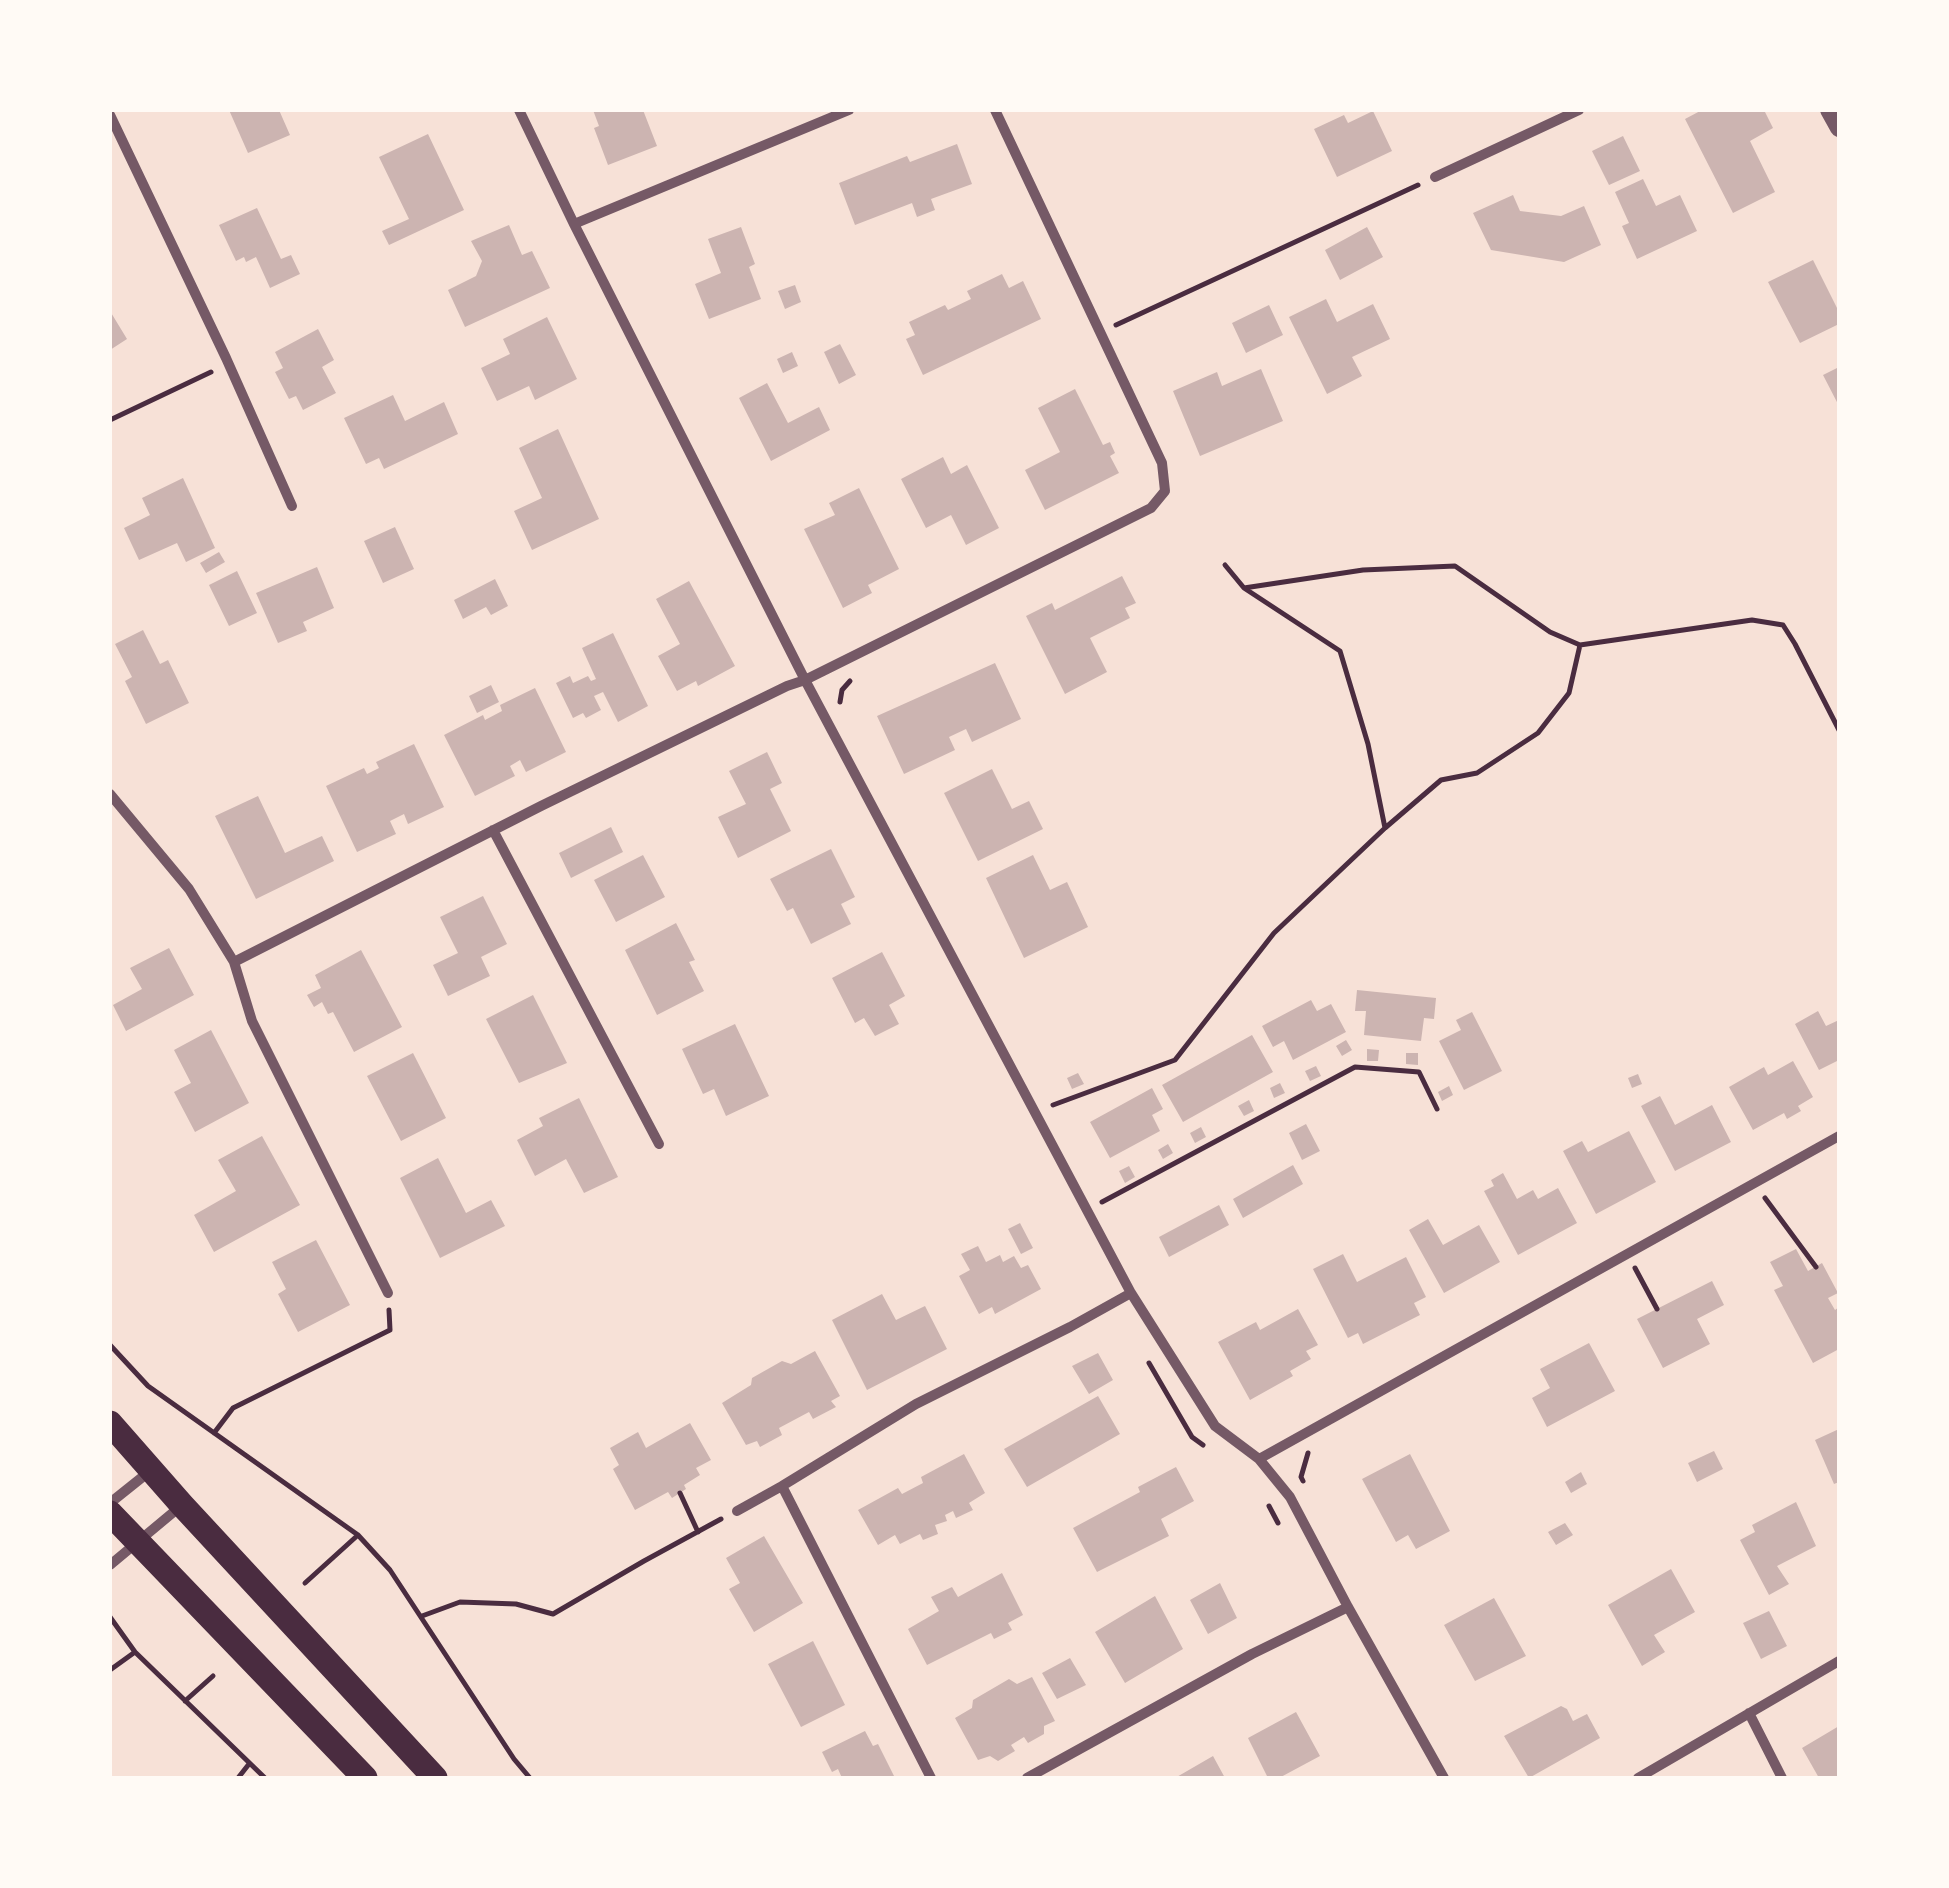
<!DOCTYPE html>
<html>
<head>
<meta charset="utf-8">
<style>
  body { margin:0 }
  #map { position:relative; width:1949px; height:1888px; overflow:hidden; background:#f7e1d7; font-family:"Work Sans",sans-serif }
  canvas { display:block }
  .frame { position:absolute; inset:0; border:112px solid #fffaf5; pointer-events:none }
</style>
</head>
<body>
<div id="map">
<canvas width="1949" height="1888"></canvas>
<div class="frame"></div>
</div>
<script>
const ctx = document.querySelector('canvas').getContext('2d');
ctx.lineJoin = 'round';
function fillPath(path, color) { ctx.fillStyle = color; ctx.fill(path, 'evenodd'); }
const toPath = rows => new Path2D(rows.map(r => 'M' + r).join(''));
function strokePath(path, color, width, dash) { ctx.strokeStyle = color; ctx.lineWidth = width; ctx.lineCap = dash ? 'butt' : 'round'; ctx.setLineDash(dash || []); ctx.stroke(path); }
fillPath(toPath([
  [229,110,279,110,290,135,248,153],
  [593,110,643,110,657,146,608,165,594,128,599,126],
  [1702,110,1764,110,1773,128,1750,141,1775,192,1733,213,1685,119],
  [1373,111,1392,151,1337,177,1314,129,1344,115,1348,123],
  [428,134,464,210,389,245,382,231,409,219,379,157],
  [1623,136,1640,171,1609,185,1592,151],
  [957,144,972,184,931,199,935,210,917,217,912,203,855,225,839,183,907,156,910,162],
  [1643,179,1656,206,1680,195,1697,231,1637,259,1622,226,1629,223,1615,192],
  [1513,195,1520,211,1561,216,1584,206,1601,245,1564,262,1491,250,1473,213],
  [257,208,281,259,291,255,300,274,270,288,256,257,246,262,244,257,236,261,219,225],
  [509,225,522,255,532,251,550,288,465,327,448,290,476,276,482,261,471,241],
  [741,227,755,264,749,267,761,299,709,319,695,284,721,273,708,239],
  [1367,227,1383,257,1340,280,1325,250],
  [1813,260,1839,312,1839,324,1800,343,1768,282],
  [1002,274,1009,288,1023,281,1041,319,923,375,906,339,915,335,909,322,945,305,948,310,971,299,967,291],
  [795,285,801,302,785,309,778,291],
  [1326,299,1337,322,1373,304,1390,339,1352,357,1362,376,1327,394,1289,317],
  [1269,305,1283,335,1246,353,1232,323],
  [110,311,127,339,110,350],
  [547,317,577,379,535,400,529,386,497,401,481,368,510,354,503,339],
  [318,329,334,360,322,367,336,393,303,410,296,396,289,399,275,372,283,368,275,352],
  [840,344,856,375,839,384,824,352],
  [792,352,798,366,783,373,777,359],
  [1839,367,1839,406,1823,375],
  [1261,369,1283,421,1200,456,1173,391,1217,372,1222,386],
  [767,383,788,423,819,407,830,430,771,461,739,398],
  [1075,389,1103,445,1110,442,1115,453,1110,456,1119,473,1045,510,1025,470,1060,452,1038,408],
  [393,395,405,421,444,402,458,434,384,469,379,458,366,464,344,418],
  [558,429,599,519,532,550,514,511,542,498,519,448],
  [943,457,951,474,967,465,999,528,966,545,951,515,926,528,901,479],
  [183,478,215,548,186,562,177,543,139,560,124,528,150,515,142,498],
  [859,488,899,569,868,585,872,593,843,608,804,529,835,515,829,503],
  [395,527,414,569,383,583,364,541],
  [219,552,225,562,206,573,200,563],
  [317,567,334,608,303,622,307,631,278,643,256,593],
  [237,571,257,613,229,626,209,585],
  [1122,576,1136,603,1125,608,1130,618,1090,638,1107,672,1065,694,1026,616,1052,603,1055,610],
  [495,579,508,606,491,615,486,607,463,619,454,600],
  [689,581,735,666,698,686,696,681,677,691,658,656,680,644,656,599],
  [143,630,160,664,168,660,189,703,146,724,125,681,132,677,115,644],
  [613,633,648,706,618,722,603,692,594,696,601,710,586,718,583,713,573,718,556,683,570,676,573,683,588,676,591,681,596,679,582,648],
  [995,663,1021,719,972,742,966,729,949,737,955,750,904,774,877,716],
  [491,685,499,702,477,713,469,696],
  [535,688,566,752,526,772,520,760,510,766,515,776,475,796,444,735,483,715,485,720,502,711,500,705],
  [414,744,444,807,408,824,404,814,390,821,396,834,357,852,326,786,364,768,367,774,379,768,376,762],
  [767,752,782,783,770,789,791,831,738,858,718,817,746,804,729,771],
  [992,769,1012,809,1029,801,1043,829,978,861,944,793],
  [258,796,285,853,322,836,334,861,256,899,215,816],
  [611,827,623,852,571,878,559,853],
  [831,849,855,897,841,904,851,924,811,944,793,908,787,911,770,879],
  [643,855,665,897,616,922,594,880],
  [1033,855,1050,890,1067,882,1088,927,1024,958,986,878],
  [483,896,507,944,481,957,490,976,448,996,433,965,458,953,440,917],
  [676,923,695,960,689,962,704,991,657,1015,625,950],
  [169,948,194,995,126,1031,113,1005,142,989,130,968],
  [361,950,402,1027,354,1052,333,1012,328,1014,322,1002,314,1007,307,995,321,988,315,975],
  [882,952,905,996,889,1005,899,1024,875,1036,864,1018,855,1023,832,978],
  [1357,990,1436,998,1434,1019,1424,1018,1421,1041,1364,1035,1366,1011,1355,1011],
  [533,995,567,1063,519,1083,486,1019],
  [1311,1000,1317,1011,1331,1004,1346,1032,1293,1060,1284,1041,1273,1047,1262,1026],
  [1818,1011,1826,1026,1839,1020,1839,1060,1819,1070,1795,1024],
  [1472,1012,1502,1071,1464,1090,1439,1041,1461,1030,1456,1020],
  [735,1024,769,1096,726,1116,714,1089,703,1094,682,1049],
  [211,1030,249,1103,195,1132,174,1092,191,1083,174,1050],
  [1252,1035,1273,1072,1183,1122,1162,1085],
  [1346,1040,1352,1050,1342,1056,1336,1046],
  [1367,1049,1379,1050,1378,1061,1367,1061],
  [413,1053,446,1118,401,1141,367,1076],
  [1406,1053,1418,1053,1418,1065,1406,1064],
  [1793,1061,1813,1097,1798,1106,1801,1111,1787,1119,1784,1113,1753,1130,1729,1087,1764,1067,1768,1075],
  [1316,1066,1321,1076,1310,1081,1305,1071],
  [1078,1073,1084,1084,1072,1089,1067,1078],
  [1638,1074,1642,1084,1632,1088,1628,1078],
  [1280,1083,1285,1093,1274,1098,1270,1088],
  [1449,1086,1453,1095,1442,1101,1438,1092],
  [1152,1088,1163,1109,1152,1115,1160,1131,1110,1158,1090,1122],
  [1660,1096,1675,1125,1712,1105,1731,1142,1675,1171,1641,1106],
  [579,1098,618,1177,584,1193,566,1159,535,1176,517,1140,543,1126,539,1118],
  [1249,1100,1254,1111,1244,1116,1238,1106],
  [1306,1124,1320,1151,1302,1160,1289,1133],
  [1201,1127,1206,1137,1195,1143,1190,1133],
  [1629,1131,1656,1182,1596,1214,1563,1151,1582,1141,1588,1152],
  [262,1136,300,1205,214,1252,194,1215,236,1191,218,1160],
  [1168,1144,1173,1153,1163,1159,1158,1150],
  [438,1158,466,1213,491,1200,505,1226,440,1258,400,1178],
  [1293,1165,1303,1184,1243,1218,1233,1199],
  [1129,1166,1135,1177,1125,1183,1119,1171],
  [1503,1173,1517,1199,1533,1190,1538,1199,1558,1188,1577,1223,1518,1255,1484,1191,1494,1186,1491,1180],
  [1219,1205,1229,1225,1169,1257,1159,1237],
  [1428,1219,1443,1245,1479,1225,1500,1262,1444,1293,1409,1230],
  [1020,1223,1033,1248,1021,1254,1008,1229],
  [316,1240,350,1305,298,1332,278,1294,286,1289,272,1262],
  [978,1246,986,1262,1000,1255,1003,1262,1014,1256,1021,1268,1028,1265,1041,1289,995,1314,992,1307,979,1314,959,1276,970,1270,961,1254],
  [1796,1249,1808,1271,1822,1263,1838,1293,1828,1298,1835,1310,1839,1307,1839,1349,1813,1363,1774,1290,1783,1286,1770,1262],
  [1343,1254,1357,1282,1406,1257,1426,1297,1414,1303,1420,1315,1363,1344,1358,1333,1348,1338,1313,1269],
  [1712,1281,1724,1305,1697,1319,1710,1344,1663,1368,1637,1319],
  [882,1294,896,1320,925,1306,947,1349,867,1390,832,1320],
  [1298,1309,1318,1345,1306,1351,1311,1359,1290,1371,1293,1376,1250,1400,1218,1342,1256,1322,1260,1330],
  [1589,1343,1615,1391,1547,1427,1532,1398,1550,1388,1540,1369],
  [815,1351,840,1396,831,1401,836,1407,813,1419,809,1412,779,1428,782,1435,760,1447,757,1441,746,1445,722,1403,751,1385,752,1378,782,1361,791,1364],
  [1098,1353,1113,1380,1089,1394,1072,1366],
  [1098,1396,1120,1434,1027,1487,1004,1449],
  [690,1423,711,1460,696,1468,700,1475,684,1485,686,1489,672,1498,668,1492,635,1510,613,1469,619,1465,610,1448,638,1432,646,1448],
  [1839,1429,1839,1482,1834,1484,1815,1440],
  [1714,1451,1723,1469,1697,1482,1688,1463],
  [964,1454,985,1493,969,1503,973,1510,956,1518,953,1511,945,1515,947,1521,935,1525,938,1534,923,1540,920,1534,900,1544,895,1535,878,1545,858,1510,898,1488,902,1494,923,1483,921,1477],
  [1410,1454,1450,1531,1416,1549,1408,1535,1396,1542,1362,1479],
  [1176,1467,1194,1501,1161,1519,1169,1536,1097,1572,1073,1528,1140,1492,1138,1487],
  [1581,1472,1587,1484,1571,1493,1565,1482],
  [1796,1502,1816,1546,1777,1566,1789,1584,1769,1595,1740,1540,1755,1532,1752,1525],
  [1565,1523,1573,1535,1556,1545,1548,1532],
  [764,1536,803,1603,754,1632,729,1589,740,1583,726,1558],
  [1671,1569,1695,1612,1654,1635,1665,1652,1642,1666,1608,1605],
  [1002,1573,1023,1615,1008,1623,1012,1630,994,1639,991,1633,927,1665,908,1629,939,1611,931,1597,952,1587,958,1597],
  [1220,1583,1237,1618,1208,1634,1190,1600],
  [1155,1596,1183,1649,1125,1683,1095,1632],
  [1494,1598,1526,1656,1475,1681,1444,1625],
  [1769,1611,1787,1646,1761,1659,1743,1623],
  [813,1641,845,1705,801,1727,768,1664],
  [1070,1658,1086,1685,1057,1699,1042,1673],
  [1032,1677,1055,1721,1044,1726,1044,1734,1028,1743,1024,1737,1011,1745,1015,1751,998,1761,990,1756,978,1760,955,1718,972,1708,973,1700,1009,1679,1017,1684],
  [1561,1706,1567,1709,1573,1721,1587,1714,1600,1738,1529,1778,1504,1736],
  [1296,1712,1320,1756,1279,1778,1268,1778,1248,1738],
  [1839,1726,1839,1778,1819,1778,1802,1748],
  [865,1731,873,1746,878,1744,895,1778,842,1778,838,1769,832,1772,822,1752],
  [1213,1756,1225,1778,1175,1778]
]), '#ccb4b1');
strokePath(toPath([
  [1116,325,1418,185],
  [110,420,211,372],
  [1225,565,1244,588,1340,651,1368,744,1385,828],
  [1244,588,1363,570,1455,566,1550,632,1580,645,1752,620,1783,625,1795,644,1839,730],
  [840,702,842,690,850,681],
  [1053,1105,1175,1060,1274,933,1385,828,1441,780,1477,773,1538,733,1569,693,1580,645],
  [1765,1198,1816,1267],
  [1102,1202,1355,1067,1419,1072,1437,1109],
  [1635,1268,1657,1309],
  [110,1345,148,1386,358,1535,390,1570,514,1759,530,1778],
  [1149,1363,1192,1437,1203,1445],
  [214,1433,233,1408,390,1330,389,1310],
  [1303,1481,1301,1477,1308,1453],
  [680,1493,698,1532],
  [1269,1506,1278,1523],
  [305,1583,358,1535],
  [422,1616,460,1602,516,1604,553,1614,644,1561,721,1519],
  [110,1617,135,1652,265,1778],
  [110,1670,135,1652],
  [185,1701,213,1676],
  [238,1778,249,1764]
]), '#4a2c40', 5);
strokePath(toPath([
  [519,110,574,224,805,680,1131,1293,1215,1426,1259,1459,1290,1497,1348,1607,1444,1778],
  [110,115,226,358,292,506],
  [1435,177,1579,110],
  [574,224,849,110],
  [110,794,189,889,234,962,252,1021,388,1293],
  [493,830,659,1144],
  [234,962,541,806,787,686,805,680,1151,508,1165,491,1162,463,995,110],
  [1259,1459,1839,1136],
  [782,1486,931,1778],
  [110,1503,150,1471],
  [737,1511,782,1486,916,1404,1070,1327,1131,1293],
  [110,1565,182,1505],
  [1749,1713,1782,1778],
  [1027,1778,1252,1654,1348,1607],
  [1638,1778,1839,1661]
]), '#755966', 10);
strokePath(toPath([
  [1829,110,1839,128]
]), '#755966', 18);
strokePath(toPath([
  [110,1423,182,1505,435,1778],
  [110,1513,365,1778]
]), '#4a2c40', 25);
</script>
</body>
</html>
